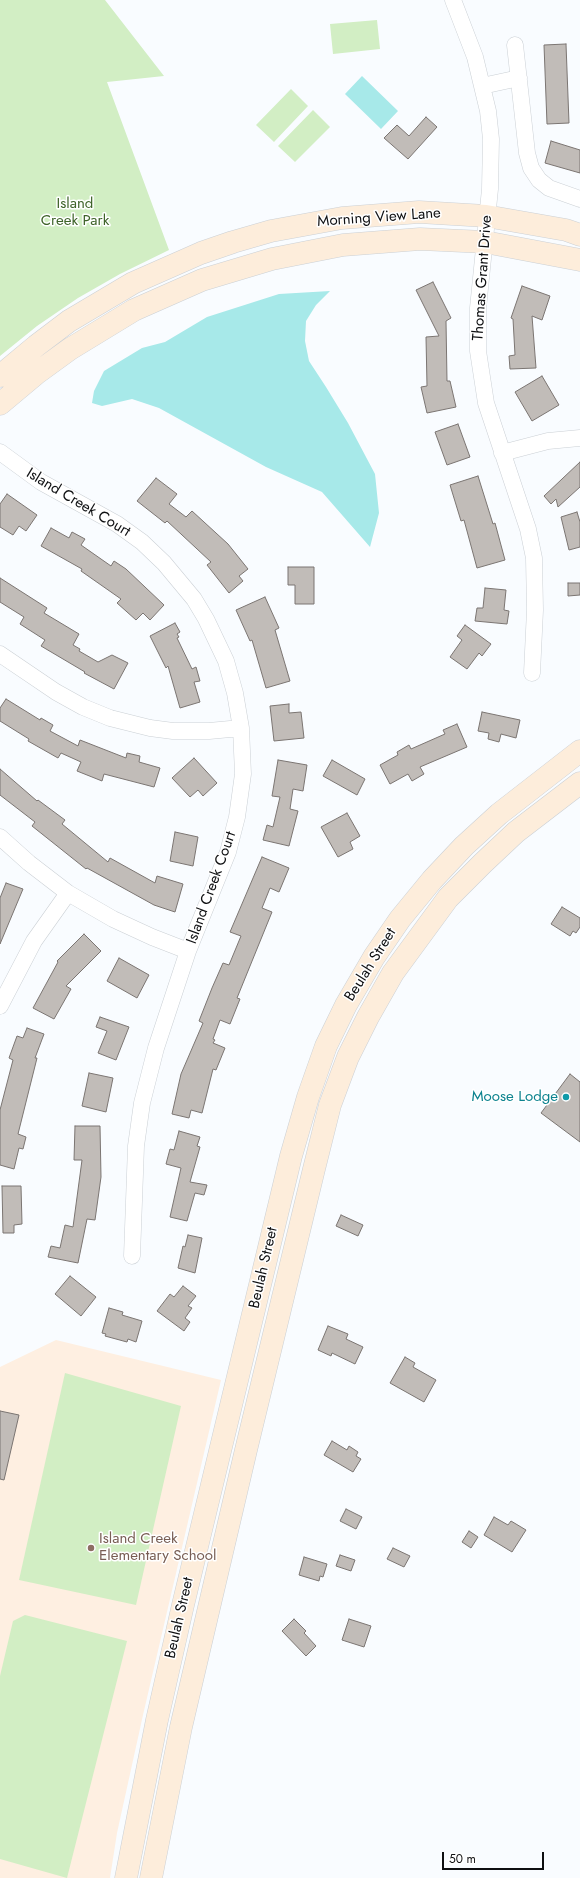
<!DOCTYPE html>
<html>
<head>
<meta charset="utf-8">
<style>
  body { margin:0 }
  #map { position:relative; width:580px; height:1878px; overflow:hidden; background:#f9fcff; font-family:Jost,sans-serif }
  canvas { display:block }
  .scale { position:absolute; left:442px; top:1852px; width:102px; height:18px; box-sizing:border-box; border:2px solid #0e0f11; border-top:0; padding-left:5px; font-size:12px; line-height:14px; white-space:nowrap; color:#0e0f11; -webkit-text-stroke:3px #fff; paint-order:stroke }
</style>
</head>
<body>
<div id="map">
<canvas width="580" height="1878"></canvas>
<div class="scale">50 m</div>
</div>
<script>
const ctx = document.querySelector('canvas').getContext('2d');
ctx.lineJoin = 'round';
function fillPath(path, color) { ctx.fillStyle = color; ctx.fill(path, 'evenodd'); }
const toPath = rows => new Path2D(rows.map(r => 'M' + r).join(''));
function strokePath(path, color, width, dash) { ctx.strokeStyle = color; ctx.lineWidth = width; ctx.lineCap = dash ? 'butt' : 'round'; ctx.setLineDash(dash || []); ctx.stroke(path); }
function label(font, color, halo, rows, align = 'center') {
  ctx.font = font + ' Jost,sans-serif'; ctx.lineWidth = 3; ctx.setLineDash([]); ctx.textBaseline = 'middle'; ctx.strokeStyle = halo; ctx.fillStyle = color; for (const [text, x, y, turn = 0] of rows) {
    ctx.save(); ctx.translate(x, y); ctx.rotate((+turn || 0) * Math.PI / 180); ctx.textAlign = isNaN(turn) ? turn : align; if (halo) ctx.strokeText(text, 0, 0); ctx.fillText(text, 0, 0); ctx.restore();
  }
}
fillPath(toPath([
  [56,1340,221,1380,143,1715,117,1833,110,1878,0,1878,0,1367]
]), '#feefe1');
fillPath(toPath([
  [0,0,105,0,164,76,107,82,169,250,120,274,78,298,37,326,0,356],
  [377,20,380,49,333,54,330,24],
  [291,89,308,106,274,142,256,125],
  [313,110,330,127,295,162,278,146],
  [65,1373,181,1406,136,1605,19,1580],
  [25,1615,127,1641,67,1878,0,1859,0,1676,13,1621]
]), '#d2eec4');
fillPath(toPath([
  [362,76,398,111,381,129,345,94],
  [330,291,316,305,306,321,305,341,309,361,326,387,348,423,375,474,379,513,370,547,322,492,266,467,159,408,132,399,102,406,92,403,94,391,104,371,142,348,165,342,207,317,279,294]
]), '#a7e9e9');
const building = toPath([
  [566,44,569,123,547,124,544,45,566,44],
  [426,117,437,127,408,159,384,138,397,125,409,136,426,117],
  [551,141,580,150,580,173,545,163,551,141],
  [433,282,451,318,446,321,447,381,450,381,456,407,427,413,421,387,427,386,426,337,439,336,416,290,433,282],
  [522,286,550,296,542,320,532,316,536,368,510,369,509,356,515,355,513,319,511,318,522,286],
  [542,376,559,405,532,421,515,392,542,376],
  [458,424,470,457,447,465,435,432,458,424],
  [580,462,580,487,558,507,556,499,551,504,544,496,580,462],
  [478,476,493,524,495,523,505,560,477,568,464,520,461,521,450,485,478,476],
  [156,478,177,494,169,504,186,517,192,511,228,544,248,569,239,576,243,581,229,593,207,565,211,562,167,521,165,523,137,501,156,478],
  [7,494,37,515,26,531,19,526,13,535,0,527,0,504,7,494],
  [577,512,580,522,580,547,569,550,561,517,577,512],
  [51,528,69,538,72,532,85,539,81,545,111,566,114,561,126,569,164,605,150,620,143,613,136,620,117,603,121,599,81,571,82,569,41,546,51,528],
  [288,567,314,567,314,604,295,604,295,585,288,585,288,567],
  [0,578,47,608,44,613,79,634,73,645,80,649,79,651,98,662,112,655,128,663,114,689,84,673,85,672,41,646,45,640,20,624,24,617,0,602,0,578],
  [568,583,580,583,580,595,568,596,568,583],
  [485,588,506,590,504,610,509,611,507,624,475,621,477,608,483,608,485,588],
  [265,597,279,628,275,630,290,681,266,688,252,640,250,641,236,610,265,597],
  [175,623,180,632,177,634,179,637,177,638,192,669,196,667,200,681,194,682,200,702,180,708,168,666,166,668,150,636,175,623],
  [465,625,491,644,482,656,479,653,467,669,450,657,462,640,457,636,465,625],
  [6,699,40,720,41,718,53,725,50,731,78,746,80,740,126,758,127,753,140,756,139,762,160,768,154,787,104,774,102,781,77,771,81,762,61,753,58,758,28,741,29,739,0,721,0,708,6,699],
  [289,704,289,713,301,712,304,738,274,741,270,706,289,704],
  [482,712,520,720,516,738,501,734,499,742,488,739,489,733,478,731,482,712],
  [457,724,467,747,420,767,424,774,412,781,408,774,390,784,380,765,398,755,397,752,409,745,411,749,445,734,443,730,457,724],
  [194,758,217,783,203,796,198,790,190,797,172,778,194,758],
  [278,760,307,765,303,791,293,789,290,809,298,811,289,846,263,840,267,825,273,827,280,797,272,796,278,760],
  [332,760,365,779,357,795,323,776,332,760],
  [0,769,37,801,38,800,65,820,62,824,108,862,110,858,155,883,157,876,183,884,175,912,154,905,87,868,86,869,32,826,35,822,0,795,0,769],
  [347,813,360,836,350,842,353,849,338,857,321,827,347,813],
  [175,832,198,837,193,866,170,861,175,832],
  [262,857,289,868,279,892,270,888,262,908,272,912,237,998,240,999,230,1024,220,1020,213,1039,215,1040,213,1043,225,1048,216,1070,213,1069,202,1113,191,1110,189,1118,172,1114,181,1074,203,1023,199,1021,212,988,223,963,229,965,241,936,230,932,262,857],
  [6,883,23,889,0,944,0,898,6,883],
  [562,907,580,918,580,927,576,933,573,931,570,936,551,924,562,907],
  [84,934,101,951,66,986,71,989,54,1019,33,1008,58,962,57,961,84,934],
  [119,958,149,975,137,998,107,981,119,958],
  [100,1017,129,1027,116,1060,98,1053,107,1031,96,1027,100,1017],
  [27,1028,44,1034,35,1058,37,1058,18,1134,26,1137,23,1149,19,1148,14,1169,0,1165,0,1110,13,1060,9,1058,17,1036,23,1038,27,1028],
  [89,1073,113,1078,106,1112,82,1106,89,1073],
  [570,1074,580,1082,580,1142,541,1113,570,1074],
  [75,1126,100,1126,101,1177,95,1220,87,1219,78,1263,48,1257,51,1246,60,1248,65,1225,73,1227,82,1160,74,1160,75,1126],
  [179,1131,200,1137,197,1146,200,1147,190,1182,207,1185,204,1195,195,1193,187,1221,170,1217,181,1168,166,1164,170,1149,174,1150,179,1131],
  [2,1186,21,1186,22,1224,14,1225,14,1233,3,1233,2,1186],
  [341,1215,363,1225,358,1236,336,1226,341,1215],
  [188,1235,202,1238,195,1273,178,1268,183,1246,185,1247,188,1235],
  [70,1276,96,1297,81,1316,55,1294,70,1276],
  [183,1286,196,1296,188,1306,192,1308,185,1318,190,1322,184,1331,157,1311,170,1294,174,1297,183,1286],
  [109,1308,123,1312,122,1315,142,1321,136,1342,128,1339,127,1342,105,1336,106,1334,102,1333,109,1308],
  [328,1326,348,1334,346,1339,363,1347,355,1364,332,1353,331,1356,318,1350,328,1326],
  [405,1357,415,1363,413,1367,436,1380,424,1402,390,1383,405,1357],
  [0,1411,19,1415,4,1480,0,1479,0,1411],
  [332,1441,347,1450,349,1446,358,1452,356,1456,361,1459,353,1472,324,1455,332,1441],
  [346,1509,362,1517,356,1529,340,1521,346,1509],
  [494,1517,508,1525,511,1521,526,1530,512,1552,484,1535,494,1517],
  [469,1531,478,1537,471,1548,462,1542,469,1531],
  [393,1548,410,1556,404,1567,387,1559,393,1548],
  [340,1555,355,1560,351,1571,336,1566,340,1555],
  [304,1557,327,1564,323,1577,320,1576,319,1581,299,1575,304,1557],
  [294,1619,306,1631,304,1633,316,1646,306,1656,282,1631,294,1619],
  [349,1619,371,1626,364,1647,342,1640,349,1619]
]);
fillPath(building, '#c1bcb8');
strokePath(building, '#7b7572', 1);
const street = toPath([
  [453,0,475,57,488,111,491,139,490,189,478,308,478,351,486,403,528,529,534,558,535,610,532,673],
  [515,45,527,153,531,168,539,180,549,188,580,199],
  [482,86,519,78],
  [0,452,41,482,117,524,142,542,164,563,194,599,206,619,226,661,235,693,241,728,243,774,237,817,228,852,188,951,156,1048,142,1103,136,1146,132,1256],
  [502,453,548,441,580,438],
  [0,654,56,692,83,707,110,718,150,728,173,731,209,731,241,728],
  [0,837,29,863,68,893,113,919,152,937,188,951],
  [0,1006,34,941,68,893]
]);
const secondary = toPath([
  [0,376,36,346,69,321,133,283,201,253,233,242,271,231,342,218,419,212,486,216,566,230,580,235],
  [0,404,37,373,70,349,134,310,202,280,272,259,343,245,420,239,485,242,580,260],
  [126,1878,157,1720,183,1605,291,1156,308,1097,326,1046,346,1005,374,957,400,919,432,880,464,846,499,814,580,751],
  [151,1878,181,1727,246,1450,314,1169,330,1105,348,1057,368,1017,393,973,448,898,483,863,516,832,580,783]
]);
strokePath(street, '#cbd0d5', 17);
strokePath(secondary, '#cbd0d5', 23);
strokePath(street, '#fff', 16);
strokePath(secondary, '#fdeddb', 22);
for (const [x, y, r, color] of [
  [566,1097,4,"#0f9aa8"],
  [91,1548,4,"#8d6e63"]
]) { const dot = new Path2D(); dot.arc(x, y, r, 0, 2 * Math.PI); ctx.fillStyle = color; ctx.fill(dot); strokePath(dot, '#fff', 1.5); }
label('15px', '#3e6329', '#fff', [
  ["Island",75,204],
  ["Creek Park",75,221]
]);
label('15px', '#0e0f11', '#fff', [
  ["Morning View Lane",379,218,-4],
  ["Thomas Grant Drive",483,278,-86],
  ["Island Creek Court",78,503,31],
  ["Island Creek Court",212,888,-70],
  ["Beulah Street",371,965,-58],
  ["Beulah Street",264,1268,-77],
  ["Beulah Street",180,1618,-77]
]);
label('15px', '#0d838f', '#fff', [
  ["Moose Lodge",558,1097]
], 'right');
label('15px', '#785e54', '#fff', [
  ["Island Creek",99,1539],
  ["Elementary School",99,1556]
], 'left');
</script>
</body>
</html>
